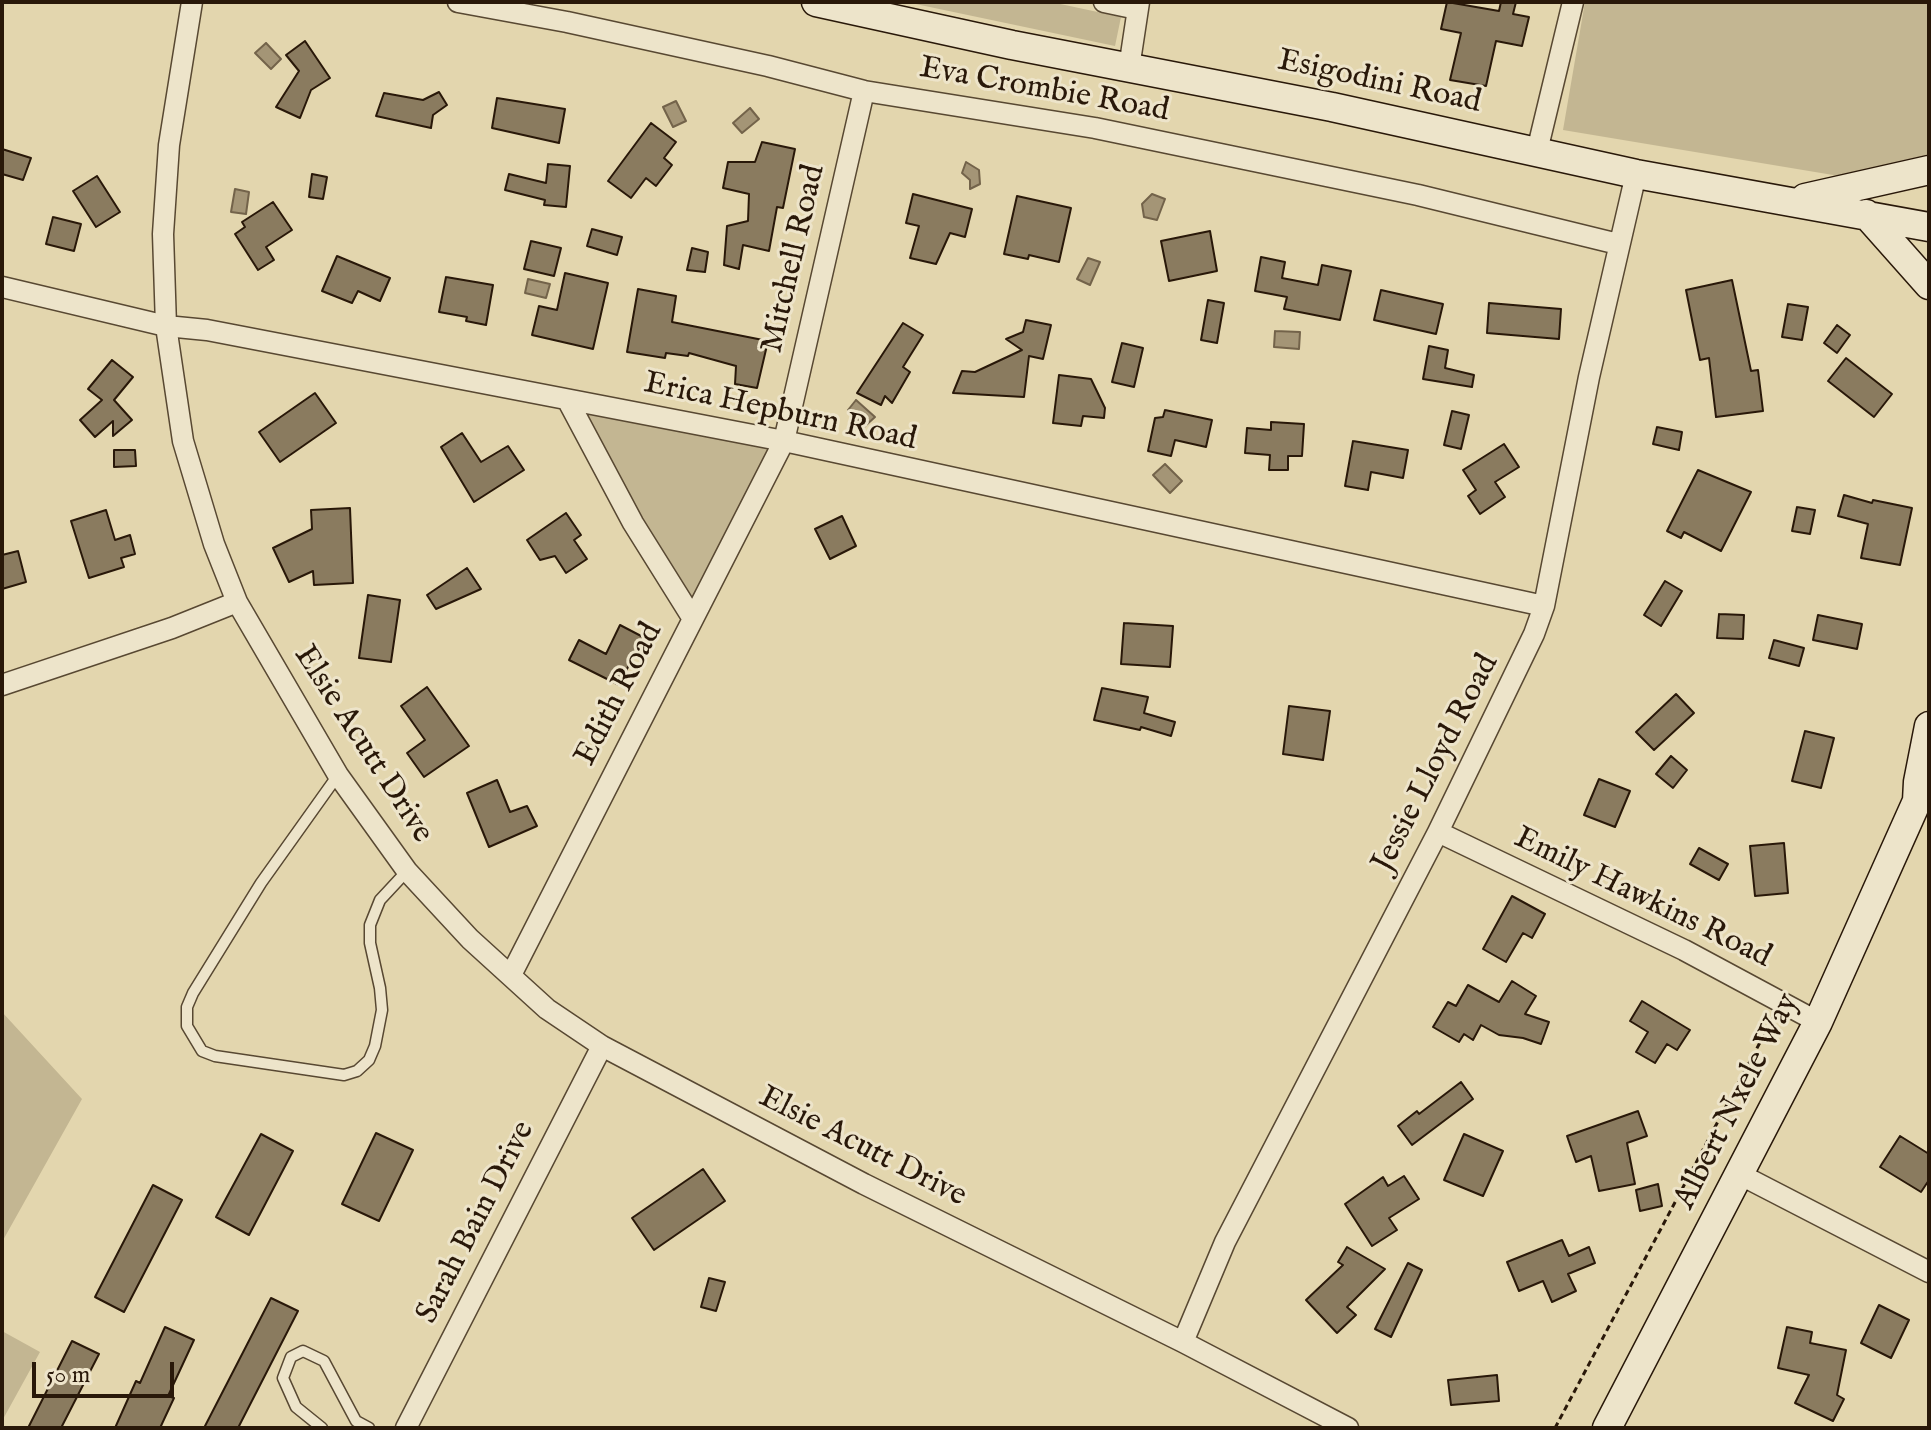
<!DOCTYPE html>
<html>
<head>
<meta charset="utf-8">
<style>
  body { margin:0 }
  #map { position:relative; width:1931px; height:1430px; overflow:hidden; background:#e3d6ae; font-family:"IM FELL English",serif }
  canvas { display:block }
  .frame { position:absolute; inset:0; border:4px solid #291809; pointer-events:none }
  .scale { position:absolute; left:32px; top:1362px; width:142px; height:36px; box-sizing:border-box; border:4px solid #291809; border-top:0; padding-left:10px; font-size:24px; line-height:28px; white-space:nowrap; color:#291809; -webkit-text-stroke:6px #ede4ca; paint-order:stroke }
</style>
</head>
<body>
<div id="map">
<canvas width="1931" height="1430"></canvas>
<div class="frame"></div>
<div class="scale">50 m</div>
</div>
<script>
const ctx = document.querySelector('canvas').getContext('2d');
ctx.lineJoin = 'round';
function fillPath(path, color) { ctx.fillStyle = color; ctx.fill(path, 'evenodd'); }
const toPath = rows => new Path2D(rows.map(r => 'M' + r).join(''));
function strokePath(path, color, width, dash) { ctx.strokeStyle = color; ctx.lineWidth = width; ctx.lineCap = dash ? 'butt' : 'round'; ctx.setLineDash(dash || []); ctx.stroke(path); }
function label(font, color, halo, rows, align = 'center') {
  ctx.font = font + ' "IM FELL English",serif'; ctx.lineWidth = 6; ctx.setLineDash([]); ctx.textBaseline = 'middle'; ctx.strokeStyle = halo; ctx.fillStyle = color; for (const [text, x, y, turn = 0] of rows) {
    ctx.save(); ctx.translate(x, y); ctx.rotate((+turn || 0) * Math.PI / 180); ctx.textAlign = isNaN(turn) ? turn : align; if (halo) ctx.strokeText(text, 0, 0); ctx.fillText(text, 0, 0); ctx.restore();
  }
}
fillPath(toPath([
  [906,2,1051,2,1121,17,1115,46],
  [1585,2,1929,2,1929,156,1916,162,1845,177,1563,130],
  [580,410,775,445,692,607],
  [2,1012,82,1099,2,1242],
  [2,1331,40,1352,2,1421]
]), '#c3b692');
const water = toPath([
  [266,43,281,59,271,69,255,53,266,43],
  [676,101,686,121,673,127,663,107,676,101],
  [750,108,759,119,742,133,733,123,750,108],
  [966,162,979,170,980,184,970,189,970,180,962,173,966,162],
  [235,189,249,192,246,214,231,212,235,189],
  [1152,194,1165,199,1157,220,1144,217,1142,204,1152,194],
  [1088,258,1100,262,1090,285,1077,279,1088,258],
  [528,279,550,284,546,298,525,293,528,279],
  [1275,331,1300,332,1299,349,1274,347,1275,331],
  [856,400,875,417,864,427,848,410,856,400],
  [1165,464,1182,481,1170,493,1153,475,1165,464]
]);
fillPath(water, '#a49576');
strokePath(water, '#73634a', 2);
const building = toPath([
  [1447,2,1499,11,1501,2,1516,2,1513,14,1529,17,1522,46,1496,41,1486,86,1450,80,1461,33,1441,29,1447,2],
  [305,41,330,78,311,90,300,118,276,107,299,71,286,55,305,41],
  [439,92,447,105,433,115,431,128,376,116,384,93,423,100,439,92],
  [497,98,565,109,559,143,492,128,497,98],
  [651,123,676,142,664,158,672,165,656,186,646,178,631,198,608,181,651,123],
  [762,142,795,149,783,208,777,207,769,251,743,245,739,269,724,265,727,226,748,221,749,194,723,188,728,162,755,162,762,142],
  [2,149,31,158,23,180,2,174,2,149],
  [548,164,570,166,566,207,544,205,545,200,505,190,509,174,546,183,548,164],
  [312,174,327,177,323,199,309,197,312,174],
  [97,176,120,212,96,227,73,191,97,176],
  [913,194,972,209,965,237,950,233,936,264,910,258,919,226,906,223,913,194],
  [1017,196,1071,208,1059,262,1029,255,1028,259,1004,254,1017,196],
  [273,202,292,230,266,247,274,260,258,270,235,234,245,227,242,222,273,202],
  [53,217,81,224,74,251,46,244,53,217],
  [592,229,622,237,617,255,587,246,592,229],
  [1210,231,1217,271,1169,281,1161,241,1210,231],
  [531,241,561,248,554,276,524,269,531,241],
  [692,248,708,252,705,272,687,270,692,248],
  [337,256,390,278,380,301,358,291,352,303,322,291,337,256],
  [1261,257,1285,262,1282,278,1318,285,1322,265,1351,271,1340,320,1284,309,1287,297,1255,291,1261,257],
  [565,273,608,283,593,349,532,335,539,306,557,310,565,273],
  [446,277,493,285,486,325,466,321,467,317,439,312,446,277],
  [1732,280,1751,371,1758,370,1763,411,1716,417,1709,358,1700,360,1686,290,1732,280],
  [638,289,676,296,672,322,768,341,757,388,735,384,736,366,689,353,688,356,666,353,665,358,627,352,638,289],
  [1381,290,1443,304,1436,334,1374,320,1381,290],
  [1208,300,1224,303,1217,343,1201,340,1208,300],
  [1489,303,1561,309,1559,339,1487,333,1489,303],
  [1788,304,1808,307,1802,340,1782,337,1788,304],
  [1026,320,1051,325,1043,359,1029,356,1024,397,953,393,962,371,975,372,1022,350,1006,339,1023,332,1026,320],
  [903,323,923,335,903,367,910,372,892,403,885,396,881,405,857,393,903,323],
  [1837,325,1850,335,1837,353,1824,343,1837,325],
  [1122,343,1143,348,1134,387,1112,382,1122,343],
  [1429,346,1448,350,1445,368,1474,375,1472,387,1423,379,1429,346],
  [1846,358,1892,394,1874,417,1828,381,1846,358],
  [112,360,133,377,114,400,132,420,113,436,113,421,95,437,80,420,102,400,88,389,112,360],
  [1059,375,1091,379,1105,408,1104,418,1083,416,1081,426,1053,423,1059,375],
  [315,393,336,423,280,462,259,432,315,393],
  [1165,410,1212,420,1206,447,1175,440,1171,456,1148,451,1155,418,1163,417,1165,410],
  [1452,411,1469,415,1461,449,1444,445,1452,411],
  [1271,422,1304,424,1302,456,1288,456,1288,470,1269,470,1270,455,1245,453,1247,428,1271,430,1271,422],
  [1657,427,1682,432,1679,450,1653,444,1657,427],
  [462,433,481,462,508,446,524,470,474,502,441,447,462,433],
  [1353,441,1408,450,1403,478,1371,472,1368,490,1345,486,1353,441],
  [1504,444,1519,467,1495,482,1505,497,1480,514,1468,496,1476,490,1463,470,1504,444],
  [114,450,135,450,136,466,114,467,114,450],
  [1698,470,1751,492,1721,551,1684,532,1681,538,1667,531,1698,470],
  [1844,495,1872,503,1873,500,1912,508,1900,565,1861,558,1868,524,1838,516,1844,495],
  [1797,507,1815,510,1810,534,1792,531,1797,507],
  [350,508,353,583,314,585,313,571,289,582,273,548,312,529,311,510,350,508],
  [106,510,115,540,130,535,135,554,121,558,124,567,89,578,71,521,106,510],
  [566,513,581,535,574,540,587,559,566,573,555,556,540,560,527,540,566,513],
  [842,516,856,546,830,559,815,529,842,516],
  [18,551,26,582,2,589,2,555,18,551],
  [467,568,481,589,436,609,427,595,467,568],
  [1665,581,1682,591,1661,626,1644,615,1665,581],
  [368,595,400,600,391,662,359,658,368,595],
  [1719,614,1744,615,1743,639,1717,638,1719,614],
  [1818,615,1862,624,1857,649,1813,640,1818,615],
  [1124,623,1173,626,1170,667,1121,664,1124,623],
  [620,625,643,637,619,685,569,660,579,640,606,654,620,625],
  [1774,640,1804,648,1799,666,1769,658,1774,640],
  [427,687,469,746,424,777,407,753,425,740,401,706,427,687],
  [1102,688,1148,697,1144,713,1175,722,1171,736,1141,727,1140,730,1094,720,1102,688],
  [1676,694,1694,713,1654,750,1636,732,1676,694],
  [1289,706,1330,711,1323,760,1283,754,1289,706],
  [1805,731,1834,738,1821,788,1792,781,1805,731],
  [1671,756,1687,770,1673,788,1656,774,1671,756],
  [1599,779,1630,791,1615,827,1584,815,1599,779],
  [497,780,510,812,527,806,537,826,489,847,467,793,497,780],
  [1784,843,1788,893,1755,896,1750,846,1784,843],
  [1699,848,1728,864,1719,880,1690,864,1699,848],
  [1512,896,1545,914,1532,938,1523,933,1506,962,1483,949,1512,896],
  [1512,981,1536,996,1525,1014,1549,1022,1541,1044,1523,1038,1499,1035,1481,1025,1473,1040,1464,1034,1459,1042,1433,1027,1448,1002,1456,1006,1468,985,1499,1002,1512,981],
  [1642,1001,1690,1030,1677,1050,1667,1044,1655,1063,1636,1052,1648,1032,1630,1021,1642,1001],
  [1461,1082,1473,1099,1412,1145,1398,1126,1417,1111,1419,1114,1461,1082],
  [1638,1111,1647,1136,1627,1143,1635,1184,1599,1191,1591,1156,1576,1162,1567,1136,1638,1111],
  [376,1133,413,1150,379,1221,342,1204,376,1133],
  [261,1134,293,1151,249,1235,216,1217,261,1134],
  [1464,1134,1503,1151,1483,1196,1444,1180,1464,1134],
  [1900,1136,1929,1154,1929,1180,1921,1192,1880,1167,1900,1136],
  [703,1169,725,1201,654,1250,632,1218,703,1169],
  [1404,1176,1419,1199,1389,1218,1397,1230,1372,1246,1345,1204,1383,1177,1388,1186,1404,1176],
  [1658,1184,1662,1206,1640,1211,1636,1190,1658,1184],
  [153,1185,182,1200,124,1312,95,1297,153,1185],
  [1562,1240,1569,1256,1589,1247,1595,1263,1568,1274,1576,1291,1552,1302,1543,1281,1519,1291,1507,1262,1562,1240],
  [1347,1247,1385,1269,1347,1307,1356,1315,1337,1333,1306,1300,1343,1265,1338,1262,1347,1247],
  [1408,1263,1422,1270,1391,1337,1375,1329,1408,1263],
  [709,1278,725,1282,716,1311,701,1307,709,1278],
  [271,1298,298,1311,238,1428,204,1428,271,1298],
  [1879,1305,1909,1320,1891,1358,1861,1343,1879,1305],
  [165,1327,194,1340,168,1396,174,1398,160,1428,115,1428,136,1381,140,1383,165,1327],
  [1787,1327,1812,1332,1810,1343,1846,1350,1837,1395,1844,1399,1833,1421,1795,1403,1809,1375,1778,1368,1787,1327],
  [72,1341,99,1354,61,1428,28,1428,72,1341],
  [1497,1375,1499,1401,1451,1405,1448,1380,1497,1375]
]);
fillPath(building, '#8a7b5f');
strokePath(building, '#291809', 2);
const lane = toPath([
  [338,775,261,883,193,993,187,1007,187,1026,202,1051,215,1056,344,1075,357,1071,369,1060,375,1046,382,1010,380,988,370,943,370,925,380,900,407,871],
  [322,1428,296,1407,283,1378,291,1357,303,1351,324,1361,356,1421,369,1428]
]);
const street = toPath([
  [192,2,169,145,163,234,166,326,183,441,214,544,237,602,338,775,407,871,470,939,547,1009,602,1046,864,1184,1183,1342,1348,1428],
  [458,2,567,22,768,66,864,91,1095,128,1418,195,1618,244],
  [1104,2,1137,9],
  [1129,68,1139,2],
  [1537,151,1573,2],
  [2,287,166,326,207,330,784,441,1544,606],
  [568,401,633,523,693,619],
  [2,685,172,628,237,602],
  [1438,832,1684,950,1818,1022],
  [511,975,784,441,864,91],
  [1741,1175,1929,1272],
  [1183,1342,1225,1242,1438,832,1534,634,1544,606,1589,377,1636,174],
  [406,1428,602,1046]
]);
const secondary = toPath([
  [816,2,1012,45,1332,107,1636,174,1929,227],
  [1805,198,1929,170],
  [1866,214,1929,285],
  [1917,801,1918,782,1929,726],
  [1607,1428,1818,1022,1917,801,1929,790]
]);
strokePath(lane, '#584832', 13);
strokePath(street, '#584832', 23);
strokePath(secondary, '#291809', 31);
strokePath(toPath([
  [1555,1428,1773,1018]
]), '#291809', 3, [6, 4]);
strokePath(lane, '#ede4ca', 10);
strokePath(street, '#ede4ca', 20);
strokePath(secondary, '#ede4ca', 28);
label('32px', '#291809', '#ede4ca', [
  ["Esigodini Road",1379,83,12],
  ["Eva Crombie Road",1044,91,10],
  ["Mitchell Road",795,259,-77],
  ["Erica Hepburn Road",780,413,12],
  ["Edith Road",620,695,-63],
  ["Elsie Acutt Drive",362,745,57],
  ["Jessie Lloyd Road",1437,764,-63],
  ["Emily Hawkins Road",1642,899,26],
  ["Albert Nxele Way",1738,1102,-63],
  ["Elsie Acutt Drive",862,1148,27],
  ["Sarah Bain Drive",477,1223,-63]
]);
</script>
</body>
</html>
